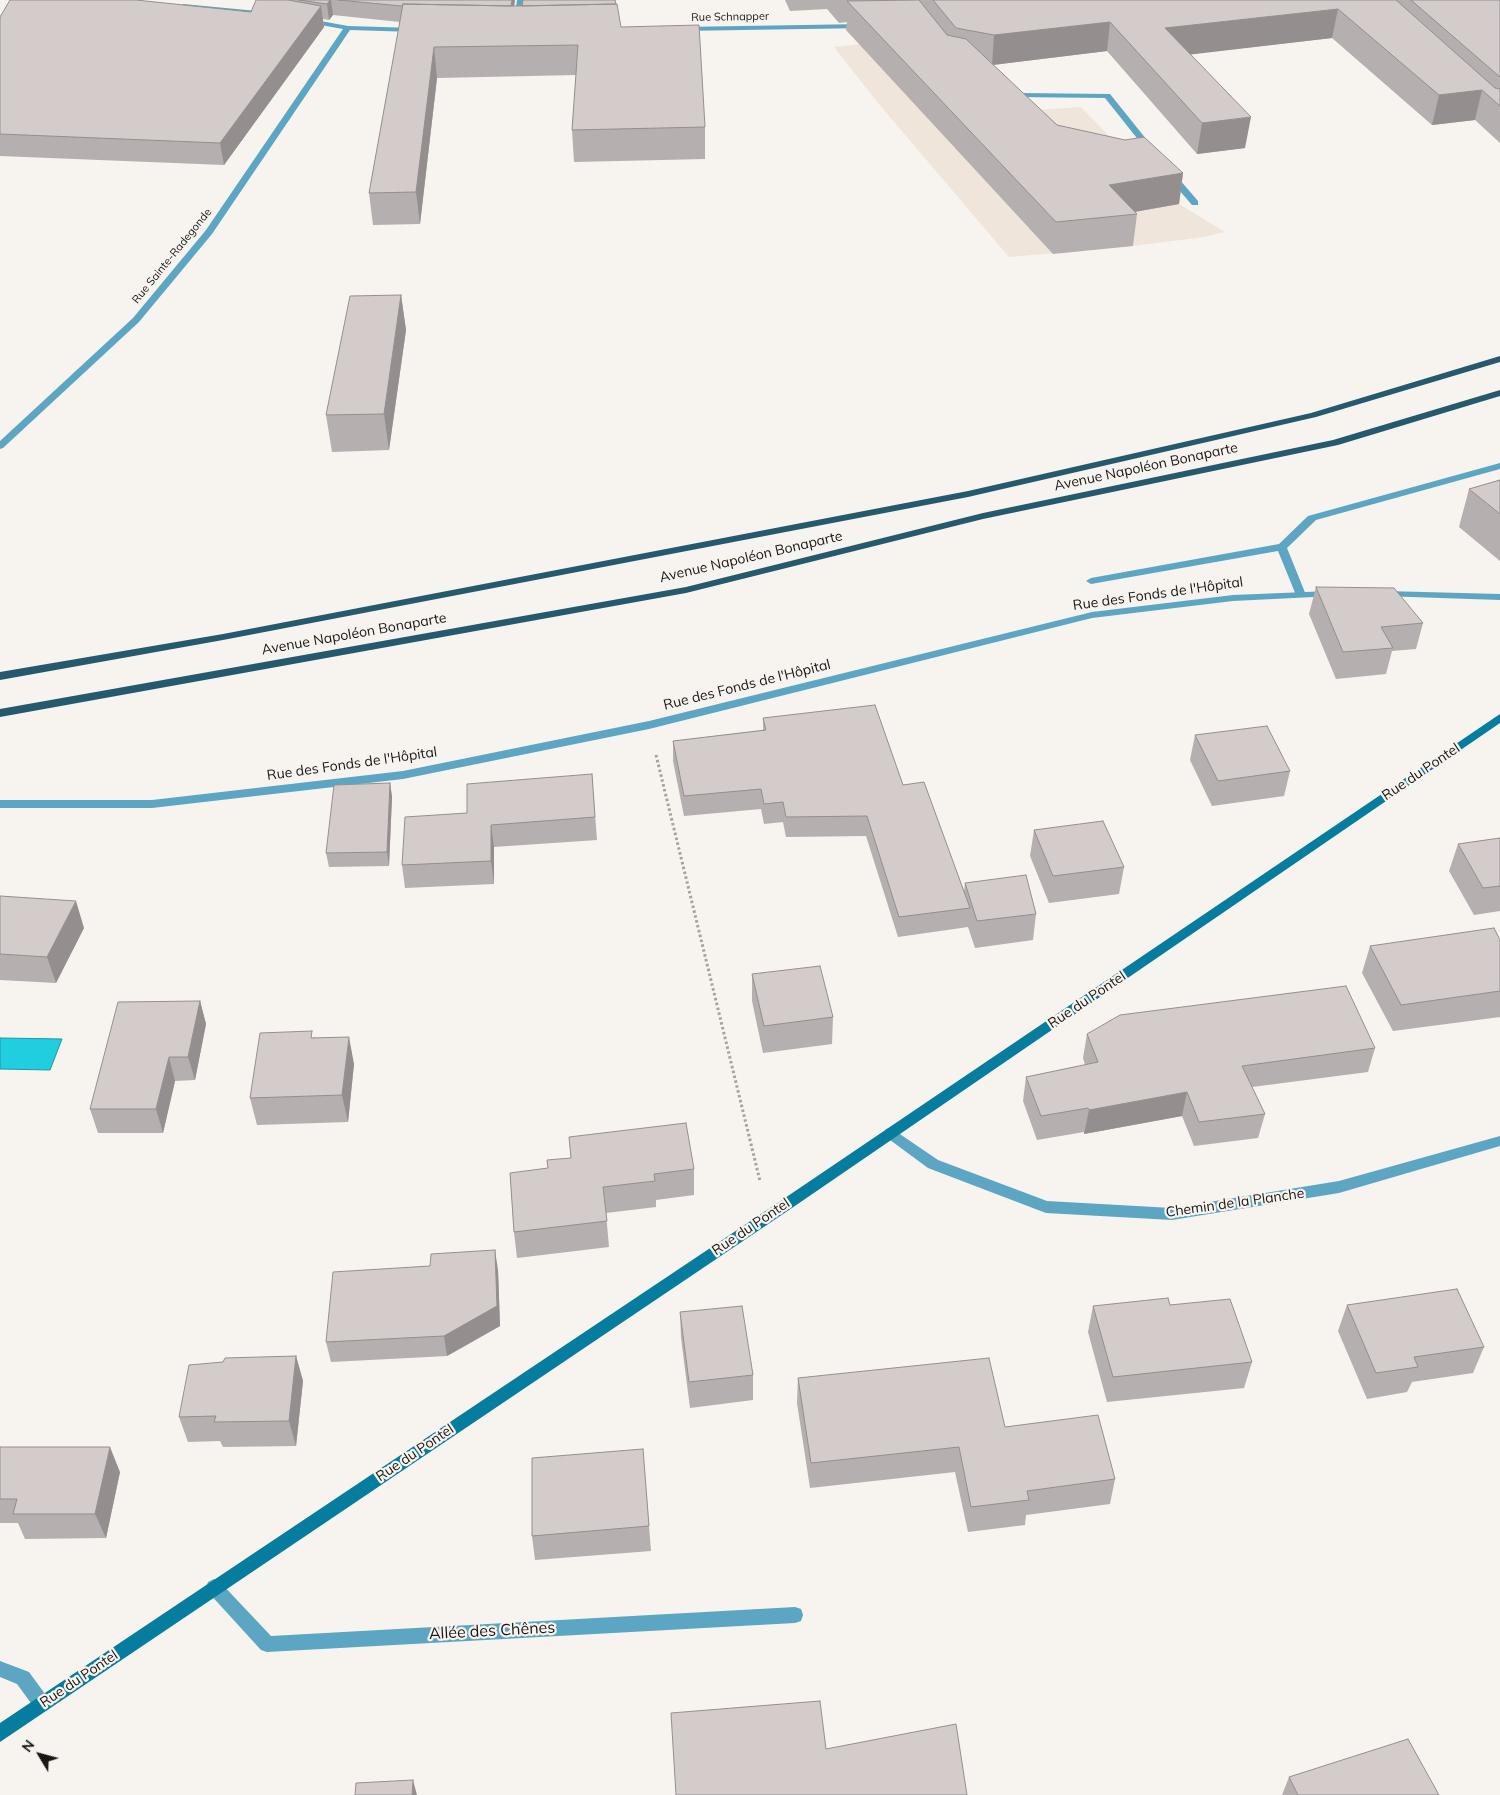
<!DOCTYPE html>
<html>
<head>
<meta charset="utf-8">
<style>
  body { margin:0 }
  #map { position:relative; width:1500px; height:1795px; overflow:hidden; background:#f7f3ee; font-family:Mulish,sans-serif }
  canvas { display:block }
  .north { position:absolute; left:15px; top:1730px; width:50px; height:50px; -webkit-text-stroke:4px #f7f3ee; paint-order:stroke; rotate:307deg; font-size:14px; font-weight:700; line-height:20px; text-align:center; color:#181715 }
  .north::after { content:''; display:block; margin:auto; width:18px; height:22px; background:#181715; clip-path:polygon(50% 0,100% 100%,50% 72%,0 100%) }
</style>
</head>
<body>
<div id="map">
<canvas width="1500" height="1795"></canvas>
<div class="north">N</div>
</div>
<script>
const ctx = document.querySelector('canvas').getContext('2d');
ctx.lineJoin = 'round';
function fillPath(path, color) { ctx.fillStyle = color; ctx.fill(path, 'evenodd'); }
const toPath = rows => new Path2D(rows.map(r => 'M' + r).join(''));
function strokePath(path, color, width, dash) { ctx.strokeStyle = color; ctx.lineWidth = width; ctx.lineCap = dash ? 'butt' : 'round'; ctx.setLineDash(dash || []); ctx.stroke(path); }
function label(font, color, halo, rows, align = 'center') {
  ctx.font = font + ' Mulish,sans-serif'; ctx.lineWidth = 4.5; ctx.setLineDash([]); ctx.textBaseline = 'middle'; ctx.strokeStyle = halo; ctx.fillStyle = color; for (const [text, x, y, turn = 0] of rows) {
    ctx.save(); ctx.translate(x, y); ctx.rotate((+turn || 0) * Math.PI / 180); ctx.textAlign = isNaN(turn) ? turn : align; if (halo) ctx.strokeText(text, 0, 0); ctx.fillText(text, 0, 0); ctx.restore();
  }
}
fillPath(toPath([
  [900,40,1008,112,1081,107,1140,168,1179,204,1225,232,1204,237,1133,246,1009,257,878,103,834,47]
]), '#efe5db');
const water = toPath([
  [0,1038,62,1039,50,1070,0,1069,0,1038]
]);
fillPath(water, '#21cee0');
strokePath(water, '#1e97a3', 1);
strokePath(toPath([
  [656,755,760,1181]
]), '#a5a29f', 3, [2.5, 2.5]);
fillPath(toPath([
  [1008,88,1014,88,1018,93,1110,94,1155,150,1148,152,1105,98,1016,97,1008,92,1008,88],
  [1167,172,1173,172,1198,201,1198,205,1192,205,1167,176,1167,172],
  [1500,463,1500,469,1316,520,1287,548,1306,595,1305,597,1297,597,1296,595,1278,551,1091,584,1086,581,1091,578,1279,544,1308,516,1500,463]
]), '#5ca6c3');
fillPath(toPath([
  [517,0,525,0,522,22,518,24,514,22,517,0],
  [183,4,268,12,272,14,268,16,186,8,183,8,183,4],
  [304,18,348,26,414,28,418,30,414,32,350,30,212,234,139,322,3,448,0,449,0,441,133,318,206,230,343,29,304,22,304,18],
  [864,24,867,24,867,28,681,31,677,29,681,27,864,24],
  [1330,591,1334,592,1335,594,1334,596,1233,601,1092,618,649,729,403,779,152,808,0,808,0,800,152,800,403,771,649,721,1092,612,1233,595,1330,591],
  [1385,591,1500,594,1500,600,1381,596,1380,594,1381,592,1385,591],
  [891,1128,938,1160,1047,1201,1172,1208,1339,1181,1500,1136,1500,1146,1339,1193,1172,1220,1046,1213,928,1168,886,1137,884,1133,886,1129,891,1128],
  [214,1579,220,1582,271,1636,795,1607,801,1609,803,1615,801,1621,795,1623,267,1652,261,1650,208,1592,206,1587,208,1582,214,1579],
  [0,1661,29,1672,48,1698,51,1704,48,1710,42,1712,36,1710,17,1684,0,1677,0,1661]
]), '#5ca6c3');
fillPath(toPath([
  [1500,714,1500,723,789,1210,0,1742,0,1723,779,1202,1500,714]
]), '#067c9e');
fillPath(toPath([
  [1500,356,1500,362,1316,417,968,497,223,640,0,680,0,672,223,634,968,491,1311,413,1500,356],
  [1500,390,1500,396,1338,445,983,519,686,593,0,717,0,709,686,587,983,513,1333,440,1500,390]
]), '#255a6e');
fillPath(toPath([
  [256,0,515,0,514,6,621,27,705,127,705,159,574,162,572,130,576,75,437,78,420,224,373,225,369,193,400,22,333,15,329,20,323,19,324,27,224,165,0,156,0,17,251,12],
  [785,0,1500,0,1500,143,1475,120,1432,125,1332,38,1190,54,1245,148,1197,154,1107,51,993,65,1057,125,1183,173,1179,204,1135,212,1137,214,1133,246,1053,254,846,30,847,22,839,23,827,9,790,11],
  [401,295,406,330,389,450,332,452,326,415],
  [1500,480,1500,561,1459,527,1469,489],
  [1316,587,1423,623,1416,649,1392,651,1386,674,1336,679,1309,614],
  [763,718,903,785,964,891,965,883,1036,914,1033,940,975,948,968,927,898,937,866,836,786,837,783,822,764,824,761,809,684,816,673,761,673,741,763,730],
  [1195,735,1290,771,1284,796,1212,806,1190,760],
  [592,774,597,840,494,847,494,884,405,888,402,865,467,813],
  [390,783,392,797,389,866,329,867,326,853],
  [1034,830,1124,867,1119,894,1049,903,1030,856],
  [1500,838,1500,911,1474,915,1449,871,1458,844],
  [0,896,84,928,56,983,0,980],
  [1500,940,1500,1017,1393,1031,1362,973,1370,946],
  [752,974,833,1017,832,1044,763,1053,752,1001],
  [200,1001,206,1024,195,1080,175,1081,163,1133,98,1133,90,1109],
  [1087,1034,1375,1048,1368,1072,1252,1087,1265,1114,1258,1138,1194,1146,1182,1116,1084,1134,1084,1132,1037,1140,1023,1101,1026,1077,1085,1065,1083,1058],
  [314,1037,354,1064,348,1122,257,1125,250,1098],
  [694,1169,694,1195,656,1200,656,1207,606,1213,609,1247,517,1258,514,1232,510,1173],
  [498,1270,500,1326,447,1356,331,1362,326,1342],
  [1170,1305,1252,1362,1244,1388,1107,1402,1088,1332,1093,1306],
  [1347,1305,1484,1347,1473,1373,1412,1382,1407,1392,1367,1399,1338,1331],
  [680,1312,753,1375,753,1400,690,1408,681,1338],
  [296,1356,303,1381,296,1446,223,1447,220,1441,188,1442,179,1417,223,1362],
  [798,1378,1005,1427,1115,1479,1110,1504,1026,1515,1025,1525,968,1532,955,1472,810,1488,797,1403],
  [0,1447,120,1472,106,1538,25,1539,18,1523,0,1523],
  [643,1449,651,1551,535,1560,532,1536],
  [1289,1777,1439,1795,1282,1795]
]), '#b5afaf');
fillPath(toPath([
  [330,0,331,0,333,15,329,20,327,4],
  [512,0,515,0,511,28,510,12],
  [321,6,324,27,224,165,220,143],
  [1338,9,1332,38,1161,58,1165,28],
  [1110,22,1107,51,992,65,994,35],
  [434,47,437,78,420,224,416,192],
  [1482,90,1475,120,1432,125,1439,95],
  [1251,117,1245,148,1197,154,1202,123],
  [1183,173,1179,204,1105,217,1109,185],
  [401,295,406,330,389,450,384,414],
  [390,783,392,797,389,866,387,852],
  [491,825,494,847,494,884,491,861],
  [76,901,84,928,56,983,47,957],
  [200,1001,206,1024,195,1080,188,1057],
  [349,1037,354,1064,348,1122,342,1095],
  [169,1057,175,1081,163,1133,156,1109],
  [1187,1092,1182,1116,1084,1134,1089,1110],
  [495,1250,498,1270,500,1326,447,1356,444,1336],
  [296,1356,303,1381,296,1446,289,1421],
  [110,1447,120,1472,106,1538,95,1514],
  [413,1780,417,1795,412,1795]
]), '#948f8e');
const building = toPath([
  [10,0,136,0,251,12,256,0,288,0,321,6,220,143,0,134,0,17,10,0],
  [299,0,330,0,327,4,299,0],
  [338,0,512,0,511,6,403,4,402,6,338,0],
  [523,0,615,0,616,4,522,6,523,0],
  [919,0,947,35,966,39,1057,125,1125,140,1144,137,1183,173,1109,185,1137,214,1056,222,847,1,919,0],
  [933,0,1396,0,1495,88,1500,89,1500,106,1482,90,1439,95,1338,9,1165,28,1251,117,1202,123,1110,22,994,35,956,28,933,0],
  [1411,0,1500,0,1500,77,1411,0],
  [403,4,514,6,617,4,621,27,699,25,705,127,572,130,578,45,434,47,416,192,369,193,403,4],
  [401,295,384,414,326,415,350,296,401,295],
  [1500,480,1500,514,1469,489,1500,480],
  [1316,587,1394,588,1423,623,1381,627,1393,648,1343,652,1316,587],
  [875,705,903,785,924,782,970,908,899,917,867,816,786,817,783,802,764,804,761,789,684,796,673,741,766,730,763,718,875,705],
  [1267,726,1290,771,1218,781,1195,735,1267,726],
  [592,774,595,817,491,825,491,861,402,865,405,817,467,813,467,784,592,774],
  [390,783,387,852,326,853,334,785,390,783],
  [1103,821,1124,867,1053,876,1034,830,1103,821],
  [1500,838,1500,886,1483,888,1458,844,1500,838],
  [1026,875,1036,914,977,921,965,883,1026,875],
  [0,896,76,901,47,957,0,954,0,896],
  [1494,928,1500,940,1500,991,1401,1005,1370,946,1494,928],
  [820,966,833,1017,764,1026,752,974,820,966],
  [1346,986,1375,1048,1242,1066,1265,1114,1199,1122,1187,1092,1089,1110,1088,1108,1041,1116,1026,1077,1098,1062,1087,1034,1120,1015,1346,986],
  [200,1001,188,1057,169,1057,156,1109,90,1109,118,1002,200,1001],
  [312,1031,311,1038,349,1037,342,1095,250,1098,260,1033,312,1031],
  [686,1123,694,1169,654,1174,655,1181,603,1187,607,1221,514,1232,510,1173,548,1168,547,1160,571,1158,569,1137,686,1123],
  [495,1250,497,1306,444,1336,326,1342,333,1272,430,1266,431,1254,495,1250],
  [1457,1289,1484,1347,1414,1357,1418,1367,1376,1373,1347,1305,1457,1289],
  [1168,1298,1170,1305,1230,1299,1252,1362,1113,1377,1093,1306,1168,1298],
  [742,1306,753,1375,689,1382,680,1312,742,1306],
  [296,1356,289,1421,214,1422,216,1416,179,1417,189,1365,223,1362,225,1358,296,1356],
  [989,1358,1005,1427,1098,1415,1115,1479,1027,1491,1029,1500,971,1507,959,1447,811,1463,798,1378,989,1358],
  [0,1447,110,1447,95,1514,13,1514,17,1499,0,1499,0,1447],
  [643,1449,649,1526,532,1536,532,1458,643,1449],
  [820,1701,826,1749,956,1724,967,1795,676,1795,671,1713,820,1701],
  [1408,1739,1439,1795,1298,1795,1289,1777,1408,1739],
  [413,1780,412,1795,355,1795,356,1783,413,1780]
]);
fillPath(building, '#d3cccb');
strokePath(building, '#948f8e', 1);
label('11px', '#181715', '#f7f3ee', [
  ["Rue Schnapper",730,17,-1],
  ["Rue Sainte-Radegonde",172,256,-51]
]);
label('14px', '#181715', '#f7f3ee', [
  ["Avenue Napoléon Bonaparte",1146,467,-12],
  ["Avenue Napoléon Bonaparte",751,557,-13],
  ["Rue des Fonds de l'Hôpital",1158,594,-8],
  ["Avenue Napoléon Bonaparte",354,634,-10],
  ["Rue des Fonds de l'Hôpital",747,685,-14],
  ["Rue des Fonds de l'Hôpital",352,764,-8],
  ["Rue du Pontel",1421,772,-34],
  ["Rue du Pontel",1087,1000,-34],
  ["Chemin de la Planche",1235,1203,-8],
  ["Rue du Pontel",751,1227,-34],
  ["Rue du Pontel",415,1453,-34],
  ["Rue du Pontel",79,1679,-34]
]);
label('16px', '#181715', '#f7f3ee', [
  ["Allée des Chênes",492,1631,-3]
]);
</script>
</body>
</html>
